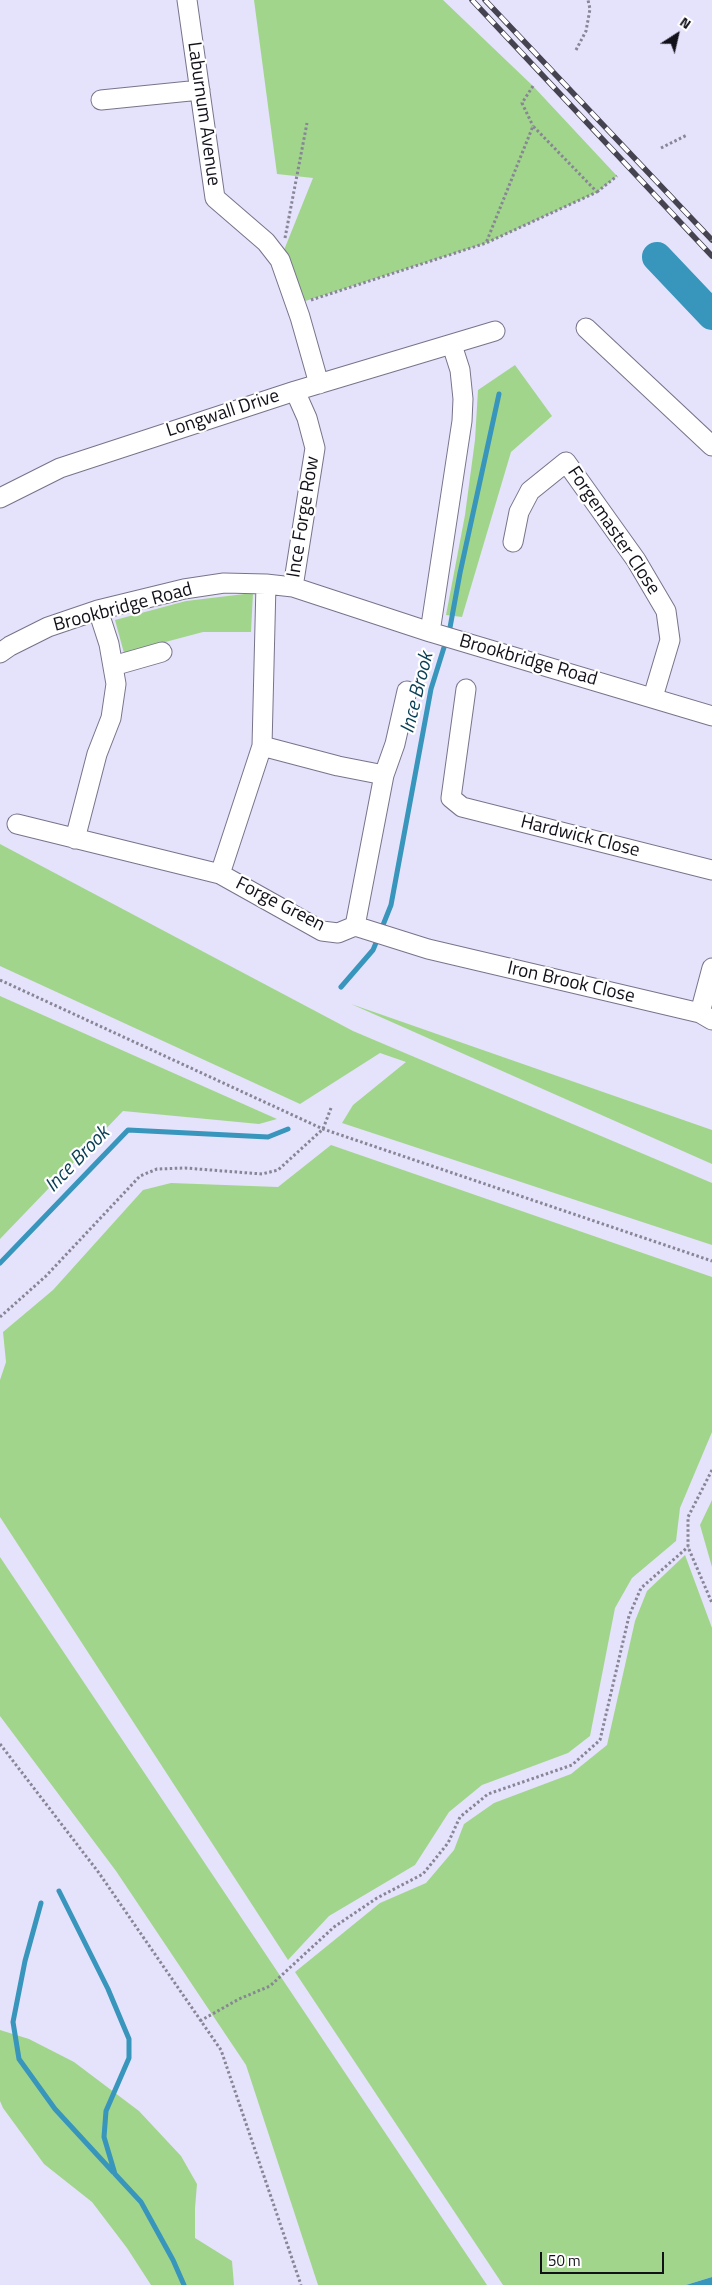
<!DOCTYPE html>
<html>
<head>
<meta charset="utf-8">
<style>
  body { margin:0 }
  #map { position:relative; width:712px; height:2285px; overflow:hidden; background:#e5e2fb; font-family:"Titillium Web",sans-serif }
  canvas { display:block }
  .north { position:absolute; left:652px; top:10px; width:50px; height:50px; -webkit-text-stroke:4px #fff; paint-order:stroke; rotate:35deg; font-size:14px; font-weight:700; line-height:20px; text-align:center; color:#121119 }
  .north::after { content:''; display:block; margin:auto; width:18px; height:22px; background:#121119; clip-path:polygon(50% 0,100% 100%,50% 72%,0 100%) }
  .scale { position:absolute; left:540px; top:2252px; width:124px; height:22px; box-sizing:border-box; border:2px solid #121119; border-top:0; padding-left:6px; font-size:15px; line-height:18px; white-space:nowrap; color:#121119; -webkit-text-stroke:4px #fff; paint-order:stroke }
</style>
</head>
<body>
<div id="map">
<canvas width="712" height="2285"></canvas>
<div class="north">N</div>
<div class="scale">50 m</div>
</div>
<script>
const ctx = document.querySelector('canvas').getContext('2d');
ctx.lineJoin = 'round';
function fillPath(path, color) { ctx.fillStyle = color; ctx.fill(path, 'evenodd'); }
const toPath = rows => new Path2D(rows.map(r => 'M' + r).join(''));
function strokePath(path, color, width, dash) { ctx.strokeStyle = color; ctx.lineWidth = width; ctx.lineCap = dash ? 'butt' : 'round'; ctx.setLineDash(dash || []); ctx.stroke(path); }
function label(font, color, halo, rows, align = 'center') {
  ctx.font = font + ' "Titillium Web",sans-serif'; ctx.lineWidth = 4.5; ctx.setLineDash([]); ctx.textBaseline = 'middle'; ctx.strokeStyle = halo; ctx.fillStyle = color; for (const [text, x, y, turn = 0] of rows) {
    ctx.save(); ctx.translate(x, y); ctx.rotate((+turn || 0) * Math.PI / 180); ctx.textAlign = isNaN(turn) ? turn : align; if (halo) ctx.strokeText(text, 0, 0); ctx.fillText(text, 0, 0); ctx.restore();
  }
}
fillPath(toPath([
  [254,0,443,0,533,86,617,176,597,192,486,243,296,304,280,260,313,178,277,174],
  [515,365,552,416,511,452,462,617,446,615,465,515,475,440,478,390],
  [253,593,251,632,203,632,124,653,115,620,186,601],
  [0,844,353,1031,712,1183,712,1245,342,1123,353,1105,406,1062,380,1053,300,1104,0,966],
  [0,996,277,1119,259,1124,123,1111,0,1239],
  [351,1004,712,1130,712,1164],
  [331,1145,712,1277,712,1432,680,1508,676,1541,632,1578,615,1608,590,1736,568,1753,482,1785,449,1812,415,1865,329,1916,288,1960,0,1517,0,1380,6,1362,3,1332,53,1290,143,1190,171,1183,278,1187],
  [712,1500,712,1567,700,1525],
  [685,1555,712,1628,712,2277,686,2285,503,2285,295,1972,380,1903,426,1883,454,1850,464,1824,494,1803,571,1774,607,1745,635,1621,647,1591],
  [0,1557,487,2285,318,2285,246,2065,116,1871,0,1716],
  [0,2030,29,2039,74,2062,139,2111,181,2156,197,2184,195,2208,195,2238,232,2261,234,2285,151,2285,127,2248,92,2202,44,2164,3,2108,0,2101]
]), '#a2d58c');
fillPath(toPath([
  [712,2277,712,2285,686,2285]
]), '#3895bc');
strokePath(toPath([
  [449,633,460,573,499,394],
  [381,930,391,905,431,689,446,641],
  [341,987,373,950,378,938],
  [0,1263,128,1130,268,1137,288,1129],
  [59,1891,108,1989,129,2039,129,2058,106,2111,104,2137,115,2174,141,2202,173,2260,184,2285],
  [41,1903,25,1961,13,2022,19,2059,55,2109,113,2172]
]), '#3895bc', 5);
strokePath(toPath([
  [657,257,712,315]
]), '#3895bc', 30);
const minor = toPath([
  [187,0,215,198,266,242,280,260,300,317,319,384],
  [101,100,200,90],
  [586,328,712,446],
  [0,498,60,468,295,391,495,331],
  [513,542,519,512,530,491,566,462,636,560,666,611,670,640,653,697],
  [266,584,262,746,220,874,322,931,338,933,355,926,428,949,700,1013,712,1020],
  [293,587,315,448,307,418,295,391],
  [430,632,462,421,463,399,460,370,452,345],
  [0,653,10,646,48,627,98,610,184,589,224,583,266,584,293,587,430,632,712,716],
  [113,666,162,652],
  [466,689,451,798,462,807,712,870],
  [262,746,338,766,384,775,395,744,407,691],
  [17,824,220,874],
  [75,839,97,754,111,718,116,684,109,644,98,610],
  [355,926,384,775],
  [700,1013,712,968]
]);
strokePath(minor, '#77748a', 21);
strokePath(toPath([
  [576,50,586,31,590,9,588,0],
  [533,86,522,103,533,126],
  [661,148,687,135],
  [597,192,617,176],
  [285,238,307,123],
  [311,300,486,243,597,192,533,126,486,243],
  [0,980,323,1129,712,1261],
  [0,1317,46,1276,140,1176,157,1169,185,1168,262,1174,278,1170,323,1129,331,1108],
  [712,1470,688,1517,688,1547,712,1603],
  [0,1744,99,1873,221,2050,301,2285],
  [200,2021,239,1999,270,1986,334,1927,377,1898,423,1874,448,1843,460,1817,488,1794,572,1765,600,1740,629,1616,641,1588,688,1547]
]), '#878596', 3, [2.5, 2.5]);
strokePath(minor, '#fff', 19);
const rail = toPath([
  [472,0,712,256],
  [485,0,712,240]
]);
strokePath(rail, '#45434f', 5.5);
strokePath(rail, '#fff', 4, [11]);
label('19px', '#121119', '#fff', [
  ["Laburnum Avenue",203,114,82],
  ["Longwall Drive",223,414,-18],
  ["Ince Forge Row",304,517,-81],
  ["Forgemaster Close",613,531,56],
  ["Brookbridge Road",123,608,-15],
  ["Brookbridge Road",528,661,16],
  ["Hardwick Close",580,837,14],
  ["Forge Green",280,905,27],
  ["Iron Brook Close",571,983,13]
]);
label('italic 20px', '#083e53', '#fff', [
  ["Ince Brook",418,693,-76],
  ["Ince Brook",78,1160,-46]
]);
</script>
</body>
</html>
